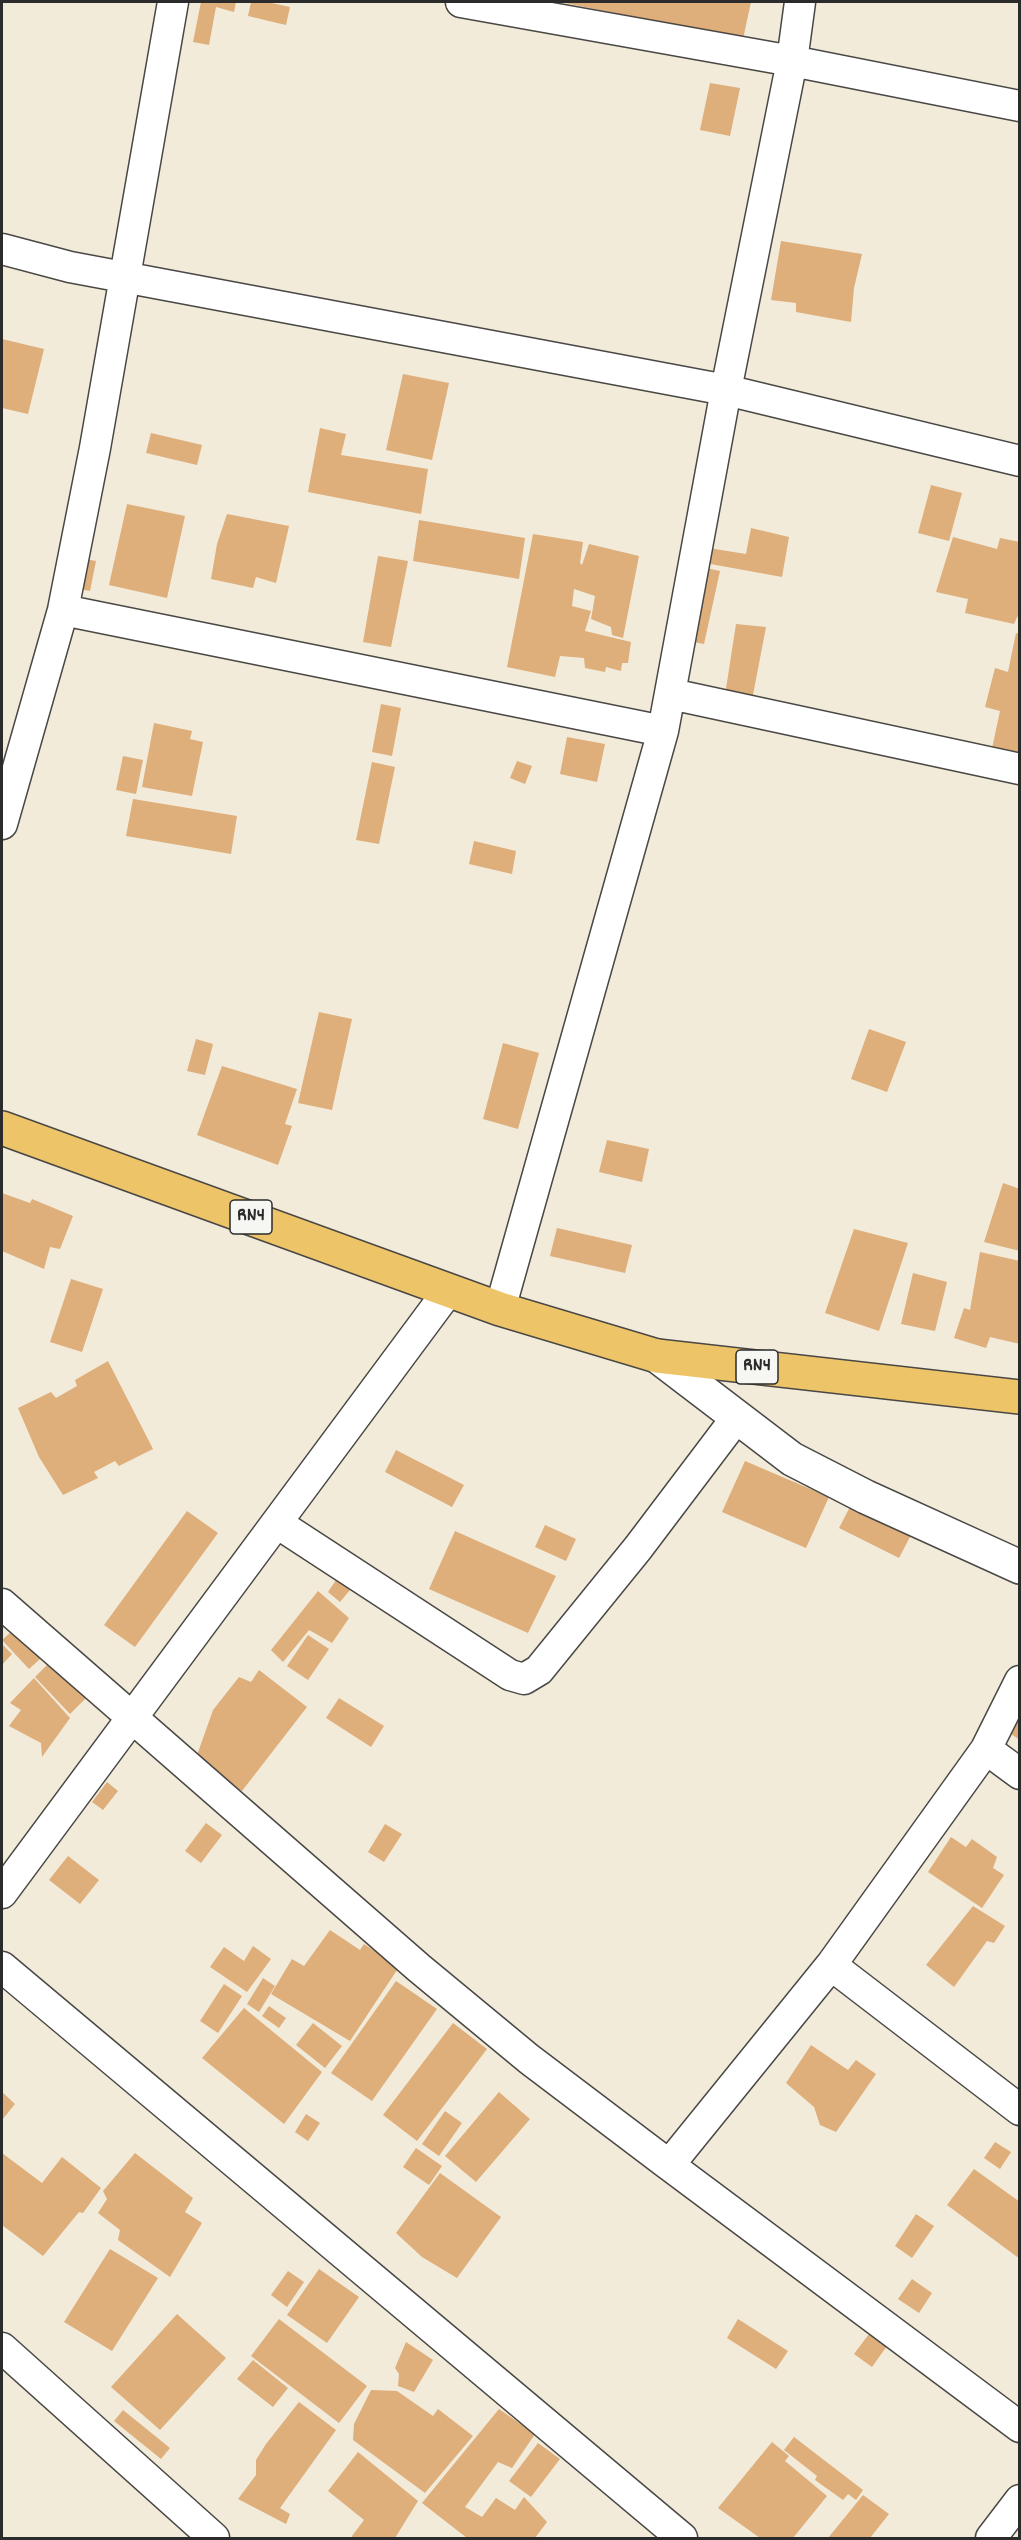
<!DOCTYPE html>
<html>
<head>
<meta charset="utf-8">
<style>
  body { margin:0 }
  #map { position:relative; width:1021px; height:2540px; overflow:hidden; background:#f2ebda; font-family:Dekko,sans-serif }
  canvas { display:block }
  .frame { position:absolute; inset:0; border:3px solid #2b2b2b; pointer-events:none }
</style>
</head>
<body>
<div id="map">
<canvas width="1021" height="2540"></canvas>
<div class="frame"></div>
</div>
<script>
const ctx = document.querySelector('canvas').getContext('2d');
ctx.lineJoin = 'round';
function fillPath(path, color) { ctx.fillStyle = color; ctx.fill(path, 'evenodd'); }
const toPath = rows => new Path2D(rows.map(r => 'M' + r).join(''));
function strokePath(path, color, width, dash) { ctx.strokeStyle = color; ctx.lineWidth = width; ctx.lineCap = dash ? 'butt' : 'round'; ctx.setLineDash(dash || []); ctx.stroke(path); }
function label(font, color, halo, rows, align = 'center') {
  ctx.font = font + ' Dekko,sans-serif'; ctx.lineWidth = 4.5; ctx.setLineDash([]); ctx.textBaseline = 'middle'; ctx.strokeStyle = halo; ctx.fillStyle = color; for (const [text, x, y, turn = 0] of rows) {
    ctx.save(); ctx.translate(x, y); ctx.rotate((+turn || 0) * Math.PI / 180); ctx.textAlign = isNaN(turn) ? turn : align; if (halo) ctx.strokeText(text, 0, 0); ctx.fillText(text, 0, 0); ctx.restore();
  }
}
fillPath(toPath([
  [201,2,236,2,234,12,216,7,209,45,193,42],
  [251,2,267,2,290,7,286,25,248,16],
  [560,2,751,2,743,39],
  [710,83,740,88,730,136,700,130],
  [781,241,862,254,854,288,851,322,796,312,796,303,771,300],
  [2,339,44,349,28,414,2,408],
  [403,374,449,383,432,460,386,450],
  [320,428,346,434,341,455,428,469,421,514,308,492],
  [151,433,202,445,197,465,146,453],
  [931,485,962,493,949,541,918,533],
  [127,504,185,516,167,598,109,585],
  [227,514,289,526,276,583,256,577,253,588,211,579,217,544],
  [419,520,525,538,519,579,413,561],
  [751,528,789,537,782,577,694,561,696,546,746,554],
  [533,534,583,542,580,563,582,565,589,544,639,556,623,638,612,635,611,627,591,619,595,596,574,589,572,606,591,611,585,631,631,642,628,663,622,663,621,671,606,667,605,672,585,668,584,658,560,656,555,677,507,667],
  [953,537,997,549,1000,538,1020,542,1020,611,1014,624,965,613,968,599,936,592],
  [69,556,96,561,90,591,63,586],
  [378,556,408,561,391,647,363,642],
  [692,565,720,571,704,644,676,639],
  [736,624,766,627,752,700,725,695],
  [1016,633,1020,634,1020,773,988,767,1000,711,985,707,995,668,1008,672],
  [381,704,401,708,392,756,372,752],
  [154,723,192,731,190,739,203,742,192,796,142,787],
  [567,737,605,744,597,782,560,774],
  [123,756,143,760,136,794,116,790],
  [517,761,532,766,525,784,510,778],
  [372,762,395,767,379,844,356,840],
  [133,799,237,816,231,854,126,836],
  [474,841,516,851,512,874,469,864],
  [319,1012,352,1019,332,1110,298,1103],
  [869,1029,906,1042,887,1092,851,1079],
  [196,1039,213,1044,205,1075,187,1071],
  [503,1043,539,1053,518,1129,483,1119],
  [222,1066,297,1089,285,1124,292,1126,278,1165,197,1135],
  [607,1140,649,1149,642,1182,599,1172],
  [1003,1183,1020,1189,1020,1251,984,1242],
  [2,1193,30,1203,32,1199,73,1216,60,1249,50,1247,44,1269,2,1251],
  [557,1228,632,1245,625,1273,550,1256],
  [854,1229,908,1243,879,1331,825,1313],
  [980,1252,1020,1261,1020,1344,990,1337,986,1348,954,1338,964,1308,970,1310],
  [913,1273,947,1282,935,1331,901,1324],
  [71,1279,103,1289,82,1352,50,1342],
  [108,1361,153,1449,119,1466,115,1461,94,1472,98,1478,63,1495,39,1457,18,1408,51,1392,56,1398,77,1386,75,1380],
  [396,1450,464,1485,452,1507,385,1472],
  [745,1461,829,1497,806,1548,722,1512],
  [852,1503,912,1533,899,1558,839,1528],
  [187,1511,218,1533,135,1647,104,1625],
  [545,1525,576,1539,566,1561,535,1547],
  [455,1531,556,1576,528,1633,429,1589],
  [336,1580,350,1590,340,1602,328,1592],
  [318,1591,349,1618,332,1643,309,1630,283,1662,271,1650],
  [23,1621,50,1650,29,1669,2,1640],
  [308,1635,329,1649,308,1680,287,1666],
  [2,1644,12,1654,2,1665],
  [51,1661,86,1698,70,1714,35,1677],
  [259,1670,307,1707,242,1791,218,1776,196,1758,213,1710,239,1677,251,1682],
  [34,1678,70,1718,42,1757,41,1743,9,1726,21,1710,10,1703],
  [339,1698,384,1726,371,1747,326,1718],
  [1020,1716,1020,1740,1008,1732],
  [107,1782,118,1791,103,1810,92,1802],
  [206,1823,222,1835,201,1863,185,1851],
  [385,1824,402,1834,384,1862,368,1852],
  [951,1837,966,1847,972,1839,997,1857,993,1868,1004,1875,982,1908,928,1872],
  [68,1856,99,1880,80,1904,49,1880],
  [973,1906,1005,1926,994,1943,987,1941,954,1987,926,1965],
  [330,1930,360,1950,364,1944,399,1967,350,2041,271,1994,292,1959,304,1966],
  [253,1946,271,1959,247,1992,210,1967,224,1947,244,1961],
  [263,1978,275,1986,259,2012,247,2004],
  [396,1981,437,2009,372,2101,331,2073],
  [224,1984,242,1996,218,2033,200,2021],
  [269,2006,286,2018,279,2028,262,2016],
  [244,2008,322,2072,284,2124,202,2058],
  [313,2023,342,2046,325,2068,296,2045],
  [453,2023,487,2049,417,2141,383,2115],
  [811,2045,848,2070,856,2060,876,2074,836,2132,820,2125,814,2107,786,2083],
  [2,2092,15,2104,2,2120],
  [499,2092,530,2119,476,2182,445,2156],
  [445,2111,462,2123,439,2156,422,2144],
  [306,2114,320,2123,308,2141,295,2132],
  [995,2142,1011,2152,1000,2169,984,2158],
  [416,2148,442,2166,429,2185,403,2167],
  [2,2153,42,2183,62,2157,101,2188,83,2213,79,2212,43,2256,2,2225],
  [135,2153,193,2198,185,2212,202,2223,170,2277,118,2240,120,2230,98,2213,107,2199,103,2191],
  [974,2169,1020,2202,1020,2259,947,2205],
  [440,2173,501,2217,457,2278,422,2257,396,2233],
  [916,2214,934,2226,912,2258,895,2246],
  [110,2249,158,2278,112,2351,64,2322],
  [319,2269,359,2297,327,2343,287,2315],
  [288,2271,304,2282,287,2307,271,2295],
  [912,2279,932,2293,919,2313,898,2299],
  [177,2314,226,2358,160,2430,111,2387],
  [279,2319,367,2386,339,2423,251,2356],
  [738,2319,788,2351,776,2369,727,2338],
  [869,2334,887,2346,872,2367,854,2354],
  [406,2342,433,2360,414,2392,398,2386,399,2374,395,2368],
  [253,2360,288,2388,273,2407,237,2379],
  [371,2390,397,2391,433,2416,438,2409,473,2436,425,2493,353,2440,354,2424],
  [299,2402,336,2430,280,2508,290,2514,286,2524,238,2499,256,2475,256,2460,266,2444],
  [499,2409,535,2434,512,2468,498,2462,465,2507,482,2517,496,2498,515,2510,524,2497,547,2522,535,2538,467,2538,422,2503],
  [123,2410,170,2448,161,2459,114,2421],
  [794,2437,863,2490,856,2500,848,2494,843,2500,815,2480,817,2476,784,2450],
  [772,2442,789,2456,785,2461,827,2496,793,2538,760,2538,718,2508],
  [538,2443,560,2459,531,2497,509,2481],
  [358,2452,418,2501,395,2538,353,2538,352,2536,364,2520,328,2491],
  [863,2495,889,2514,870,2538,828,2538]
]), '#deae7b');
const minor = toPath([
  [461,2,792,61,1020,106],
  [2,249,70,267,726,390,1020,461],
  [63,610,663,731],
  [671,694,1020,769],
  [2,824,63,610,95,448,173,2],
  [500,1309,663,731,726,390,792,61,800,2],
  [277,1523,510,1675,524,1679,539,1670,638,1548,737,1417],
  [2,1604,419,1968,529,2059,669,2165,831,1965,986,1749],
  [1020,1681,986,1749,1020,1774],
  [2,1893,449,1290],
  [831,1965,1020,2110],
  [2,1967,682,2538],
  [669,2165,1020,2427],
  [2,2348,214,2538],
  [991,2538,1020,2500]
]);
const tertiary = toPath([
  [657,1356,792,1459,866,1497,1020,1567]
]);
const trunk = toPath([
  [2,1128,500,1309,657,1356,1020,1397]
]);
strokePath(minor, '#494845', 33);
strokePath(tertiary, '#494845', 36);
strokePath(trunk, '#494845', 36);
strokePath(minor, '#fff', 30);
strokePath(tertiary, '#fff', 33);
strokePath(trunk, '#eec469', 33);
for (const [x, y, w] of [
  [251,1217,42],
  [757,1367,42]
]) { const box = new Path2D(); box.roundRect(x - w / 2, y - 17, w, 34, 4.5); ctx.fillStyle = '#f6f6f2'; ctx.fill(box); strokePath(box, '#2b2b2b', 1.5); }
label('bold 20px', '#2b2b2b', null, [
  ["RN4",251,1217],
  ["RN4",757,1367]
]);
</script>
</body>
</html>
